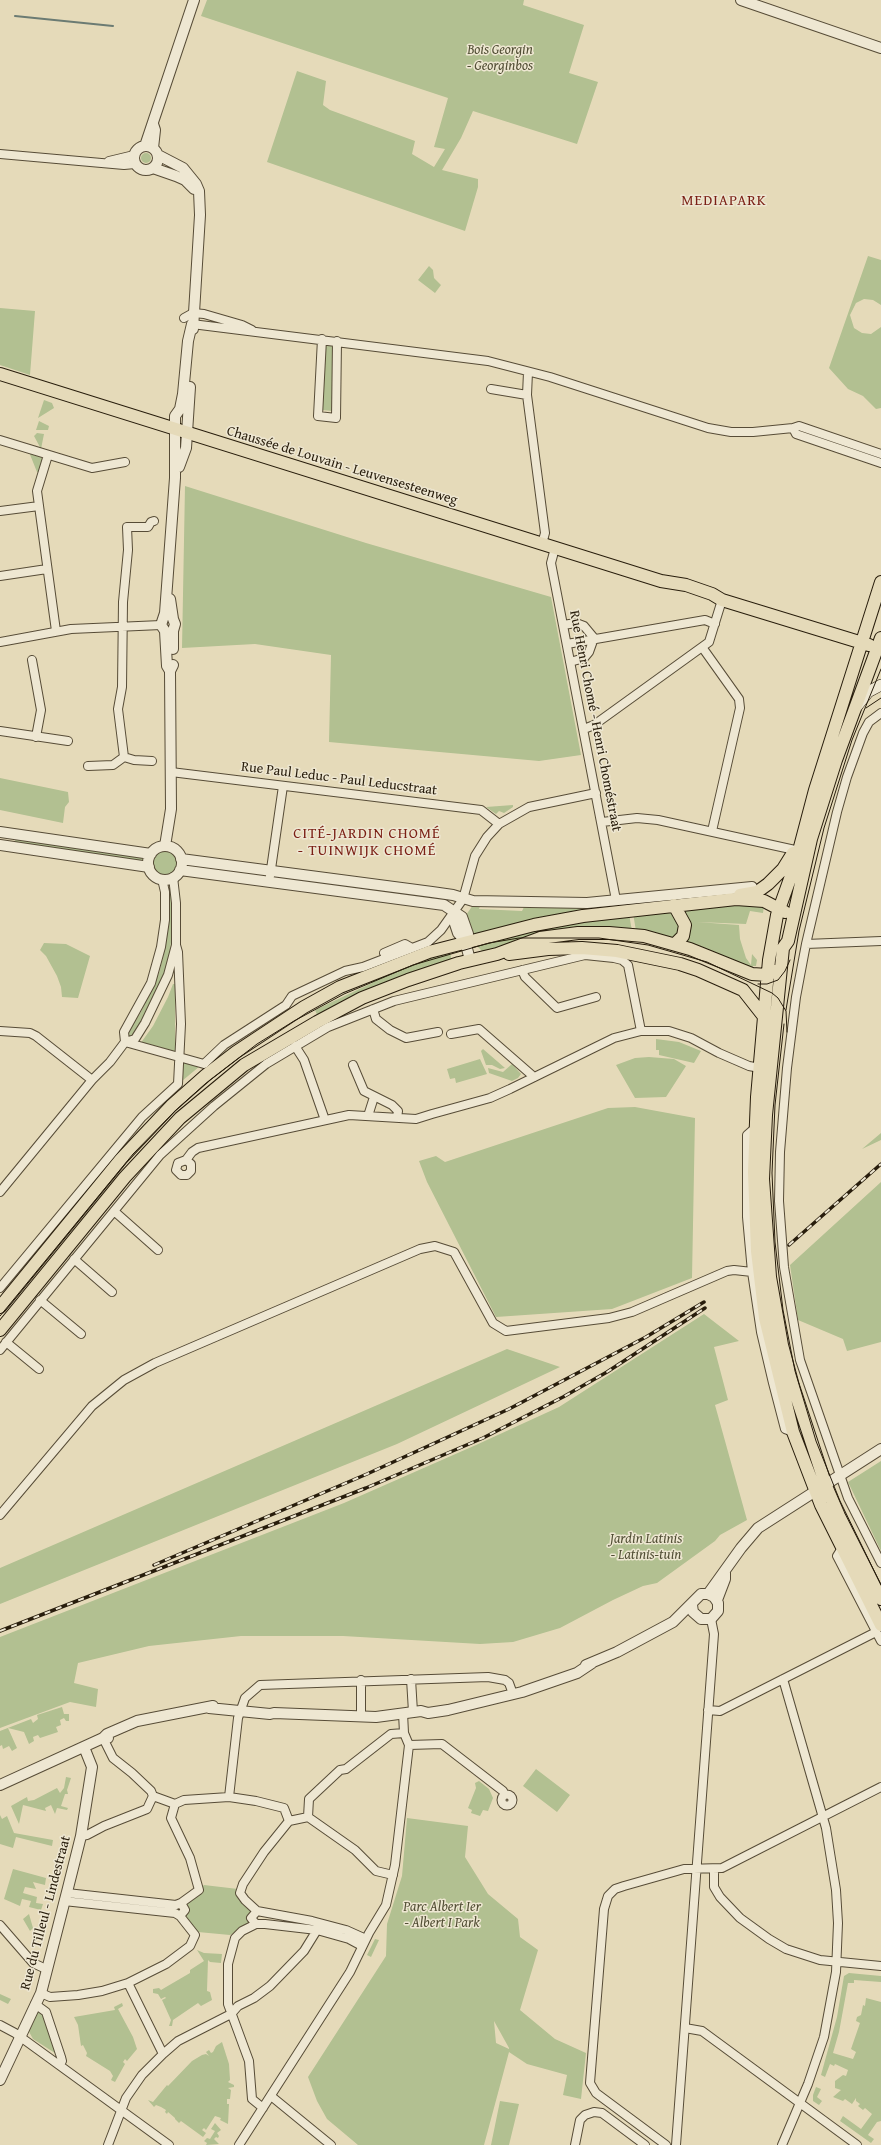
<!DOCTYPE html>
<html>
<head>
<meta charset="utf-8">
<style>
  body { margin:0 }
  canvas { display:block; background:#e5dab9 }
</style>
</head>
<body>
<canvas width="881" height="2145"></canvas>
<script>
const ctx = document.querySelector('canvas').getContext('2d');
ctx.lineJoin = 'round';
function fillPath(path, color) { ctx.fillStyle = color; ctx.fill(path, 'evenodd'); }
const toPath = rows => new Path2D(rows.map(r => 'M' + r).join(''));
function strokePath(path, color, width, dash) { ctx.strokeStyle = color; ctx.lineWidth = width; ctx.lineCap = dash ? 'butt' : 'round'; ctx.setLineDash(dash || []); ctx.stroke(path); }
function label(font, color, halo, rows, align = 'center') {
  ctx.font = font + ' "Gentium Book Plus",serif'; ctx.lineWidth = 3; ctx.setLineDash([]); ctx.textBaseline = 'middle'; ctx.strokeStyle = halo; ctx.fillStyle = color; for (const [text, x, y, turn = 0] of rows) {
    ctx.save(); ctx.translate(x, y); ctx.rotate((+turn || 0) * Math.PI / 180); ctx.textAlign = isNaN(turn) ? turn : align; if (halo) ctx.strokeText(text, 0, 0); ctx.fillText(text, 0, 0); ctx.restore();
  }
}
fillPath(toPath([
  [207,0,524,0,523,5,584,25,569,73,598,82,577,144,473,111,461,138,442,170,478,179,478,187,465,231,267,162,297,71,326,81,323,105,330,110,415,141,412,154,434,167,445,149,434,147,448,98,201,16],
  '141 158a5 5 0 1 1 10 0a5 5 0 1 1-10 0Z',
  [868,256,881,260,881,305,873,300,864,299,856,303,850,315,854,328,862,333,871,334,881,327,881,408,876,409,863,396,848,389,829,368],
  [429,266,433,270,434,278,441,285,435,293,418,280],
  [0,308,35,311,30,375,0,365],
  [326,344,332,345,332,411,322,410],
  [44,400,52,403,54,408,38,418],
  [39,421,49,426,48,430,36,430],
  [37,433,44,434,41,449,34,436],
  [29,452,43,458,38,472,37,472],
  [185,486,366,543,551,597,581,755,539,761,329,742,331,655,255,644,182,648],
  [0,778,68,792,69,802,65,807,63,823,0,810],
  [513,805,513,807,504,813,499,811,496,814,486,807],
  [16,837,144,857,143,865,14,845],
  '152 862a13 13 0 1 1 26 0a13 13 0 1 1-26 0Z',
  [166,885,173,894,173,920,170,953,164,979,153,1004,131,1039,126,1035,141,1012,159,973,165,949],
  [661,900,666,901,528,921,473,934,466,915,473,905,481,903,479,909,522,911,525,905],
  [720,904,764,906,763,913,750,911,746,924,697,922,739,925,740,939,746,958,751,965,752,954,757,960,756,966,753,966,752,970,686,942,690,923,684,910],
  [667,910,675,913,681,931,674,938,636,931,633,913],
  [629,914,632,931,581,930,486,952,482,951,474,943,533,930],
  [44,943,66,944,90,956,78,998,62,997,61,987,57,976,46,956,40,950],
  [449,949,452,961,318,1017,315,1010,372,983,370,978],
  [173,984,175,984,175,1052,140,1044,153,1026,168,997],
  [656,1039,679,1042,701,1051,694,1063,659,1055,659,1050,656,1050],
  [483,1049,505,1068,500,1069,492,1065,486,1065,481,1051],
  [649,1057,674,1059,686,1066,666,1097,635,1098,616,1065,635,1058],
  [480,1059,487,1074,456,1083,455,1078,450,1079,447,1069],
  [183,1062,200,1066,182,1081,182,1063],
  [512,1064,521,1074,518,1078,512,1081,489,1073,488,1068,503,1072],
  [635,1107,695,1118,692,1278,612,1309,496,1317,427,1182,419,1161,436,1156,445,1162,608,1108],
  [881,1133,881,1140,862,1149],
  [881,1182,881,1342,847,1351,843,1339,798,1320,790,1265],
  [704,1314,739,1341,714,1347,728,1400,715,1405,747,1520,720,1535,715,1541,657,1583,643,1586,613,1600,560,1628,513,1642,480,1644,343,1636,241,1636,149,1646,78,1663,74,1683,98,1689,96,1707,70,1702,0,1728,0,1637,344,1503,476,1445,559,1407],
  [507,1349,560,1367,397,1444,0,1604,0,1568],
  [881,1461,881,1551,848,1482],
  [62,1707,64,1714,69,1714,69,1721,66,1721,64,1718,60,1720,61,1725,56,1727,58,1732,40,1738,38,1735,33,1737,34,1741,29,1744,24,1732,8,1728,17,1748,12,1751,9,1746,3,1749,2,1745,0,1746,0,1731,31,1719,33,1723,38,1719,37,1715],
  [536,1769,570,1795,557,1812,523,1786],
  [66,1777,71,1778,67,1790,68,1794,65,1794,61,1806,68,1808,67,1810,57,1808,55,1814,51,1805,45,1808,46,1811,23,1805,19,1824,11,1806,27,1797,28,1801,34,1800,57,1788,60,1793,64,1788],
  [479,1781,489,1789,493,1798,488,1811,483,1810,480,1816,471,1813,472,1810,468,1808,476,1788,475,1783],
  [0,1815,2,1819,7,1816,14,1833,53,1840,52,1846,16,1837,13,1848,0,1844],
  [407,1818,468,1826,465,1857,488,1894,518,1919,520,1937,538,1950,520,2010,555,2039,586,2053,581,2099,563,2095,567,2075,527,2064,509,2052,484,2145,358,2145,327,2119,317,2101,308,2077,386,1956,387,1924,402,1876],
  [494,2021,509,2048,509,2049,496,2043],
  [13,1869,46,1878,45,1885,33,1882,36,1889,25,1887,23,1893,37,1897,36,1903,43,1904,41,1910,29,1907,31,1901,22,1899,20,1906,4,1899],
  [204,1885,238,1889,254,1911,251,1922,230,1935,198,1932,183,1917,185,1903],
  [29,1914,33,1928,30,1931,23,1919],
  [375,1939,379,1940,371,1957,367,1955],
  [197,1950,204,1953,222,1954,221,1963,210,1962,208,1960,207,1991,210,1992,212,2000,201,2006,198,2003,173,2020,172,2026,169,2026,171,2020,162,2000,166,1998,165,1997,161,1999,158,1994,153,1993,153,1989,159,1988,161,1990,166,1987,190,1973,190,1970,204,1961],
  [849,1973,881,1976,881,1982,854,1980,854,1983,848,1983,839,2032,833,2053,853,2059,856,2052,851,2049,860,2023,856,2021,857,2017,861,2015,863,2005,865,2006,866,1998,881,2002,881,2121,877,2122,868,2135,874,2139,871,2143,840,2121,843,2116,861,2129,872,2114,865,2108,863,2110,858,2106,860,2104,856,2101,856,2098,852,2104,845,2099,843,2101,833,2097,841,2090,835,2088,835,2081,843,2075,846,2076,848,2070,835,2064,834,2066,830,2064,825,2077,821,2075,837,2017,844,1976],
  [0,1994,11,1999,8,2004,0,2000],
  [122,2003,123,2006,118,2009,133,2037,137,2049,127,2061,125,2059,123,2062,125,2064,115,2082,111,2080,113,2076,110,2071,86,2056,87,2053,83,2045,81,2046,78,2025,74,2017,115,2010,114,2007],
  [39,2008,44,2012,58,2055,33,2039,27,2028],
  [222,2042,229,2064,230,2080,228,2082,234,2085,234,2087,228,2088,231,2090,230,2099,227,2099,227,2104,229,2104,228,2124,220,2120,221,2118,215,2116,206,2130,204,2128,202,2130,206,2133,203,2137,181,2121,179,2123,175,2119,175,2118,168,2112,167,2114,165,2112,166,2110,161,2107,156,2105,154,2107,148,2100,153,2102,167,2085,168,2086,192,2061,202,2055,206,2054,209,2056,206,2052,209,2050,211,2053,213,2052,216,2046],
  [816,2087,821,2089,817,2097,822,2101,819,2105,813,2101,813,2095],
  [500,2101,519,2104,509,2145,491,2145],
  [215,2123,221,2130,217,2133,219,2136,218,2138,216,2137,214,2139,219,2144,206,2145,207,2143,204,2141,207,2138,210,2139,215,2131,211,2129]
]), '#b2c091');
strokePath(toPath([
  [15,16,113,26]
]), '#6b7b73', 2);
const minor = toPath([
  [0,154,124,165,135,164],
  [109,161,134,155],
  [184,318,193,313,204,314,242,325,252,330],
  [192,324,488,361,550,377,708,428,731,432,753,432,793,428,799,426,881,454],
  [322,339,318,416,336,418,337,341],
  [528,372,527,395,545,533,542,544],
  [491,389,527,395],
  [793,428,796,434,881,463],
  [0,440,92,468,125,462],
  [48,455,37,491,56,631],
  [0,511,39,506],
  [555,548,551,563,616,900],
  [0,576,47,569],
  [563,625,576,623,584,626,594,638,589,652,584,658,570,662],
  [0,642,71,629,161,625],
  [567,644,705,620,715,624],
  [702,647,739,699,740,708,712,831],
  [32,660,41,710,36,737],
  [881,713,869,722,863,733,847,777,837,812,806,944,796,997,787,1068,780,1152,779,1201,784,1267,800,1360,848,1498,881,1563],
  [584,729,594,725,709,642,722,600],
  [0,731,68,741],
  [124,757,118,709,122,687,123,602,128,550,127,527,148,527,151,522,154,521],
  [124,757,134,760,152,761],
  [88,766,113,765,124,757],
  [171,772,481,810,499,824],
  [602,822,637,818,658,820,795,850],
  [270,876,283,786],
  [806,944,881,941],
  [384,953,405,944,412,948],
  [522,970,525,977,557,1008,596,997],
  [373,1009,376,1019,390,1030,406,1038,438,1032],
  [0,1031,30,1033,36,1036,92,1080],
  [451,1034,479,1029,534,1077],
  [125,1042,204,1064,224,1045,286,1005,292,996,345,971,363,967,428,942,441,930,463,899,475,856,487,837,499,824,529,807,596,793],
  [125,1042,124,1032,151,983,161,947,165,920,165,892,162,879],
  [295,1046,304,1060,325,1120],
  [353,1065,364,1091,392,1105,398,1111,397,1118],
  [368,1116,374,1097],
  [755,1128,747,1135,747,1217,752,1272,761,1332,773,1383,785,1429,793,1432],
  [186,1160,191,1164,191,1171,187,1175,181,1175,176,1170,178,1163,186,1160,192,1152,198,1148,349,1115,416,1119,432,1114,490,1098,510,1089,614,1038,641,1031,669,1031,691,1038,719,1053,749,1066,760,1068],
  [0,1192,92,1080,110,1062,125,1042,135,1039,145,1023,168,975,176,945,176,903,173,877],
  [114,1211,158,1250],
  [74,1259,112,1292],
  [0,1288,142,1117,178,1084,181,1024,178,952,176,945],
  [40,1300,81,1334],
  [6,1342,39,1369],
  [0,1350,160,1155,214,1106,266,1064,328,1027,394,1001,585,955,614,958,622,960,628,965,641,1031],
  [0,1515,92,1406,124,1380,155,1363,420,1249,435,1246,454,1252,493,1323,506,1331,609,1318,632,1312,727,1271,734,1270,752,1272],
  [842,1548,837,1556,881,1641],
  [411,1679,413,1712],
  [708,1710,720,1711,876,1632],
  [361,1716,361,1680],
  [103,1738,113,1758,132,1773,151,1791,153,1796],
  [409,1745,442,1744,503,1791,505,1795],
  '501.5 1800a5.5 5.5 0 1 1 11 0a5.5 5.5 0 1 1-11 0Z',
  [229,1797,238,1718,245,1698,260,1685,488,1677,505,1680,509,1683,513,1694],
  [175,1804,171,1818,190,1858,199,1890,181,1903],
  [308,1817,309,1799,340,1770,346,1769,391,1734,404,1733],
  [81,1836,87,1835,104,1826,147,1809,153,1796,175,1804,184,1800,229,1797,256,1801,284,1808,289,1821,308,1817,355,1850,376,1871,393,1875],
  [714,1869,714,1887,720,1897,740,1918,769,1939,786,1949,820,1960,881,1966],
  [64,1901,175,1913,180,1916,185,1910,181,1903,176,1905,67,1893],
  [257,1911,245,1900,240,1893,243,1884,264,1852,289,1821],
  [256,1924,251,1918,257,1911,312,1921,346,1930,366,1939],
  [0,1925,33,1963,46,1969],
  [128,1983,163,2054],
  [41,1993,50,1997,78,1995,102,1991,128,1983,166,1964,190,1946,195,1935,180,1916],
  [35,2004,46,2012,61,2057,62,2061,59,2065],
  [0,2025,15,2033,169,2145],
  [685,2028,702,2031,857,2145],
  [271,2096,331,2145],
  [263,2108,252,2099,249,2061,228,2004,228,1964,235,1938,242,1931,256,1924,265,1924,317,1930,349,1939,362,1946],
  [108,2145,126,2098,142,2075,163,2054,178,2041,231,2014,238,2006,254,1998,270,1986,304,1951,317,1930],
  [239,2145,350,1972,369,1933,386,1905,395,1865,409,1745,404,1733,403,1713],
  [575,2145,580,2120,585,2115,594,2112,602,2113,645,2145],
  [666,2145,596,2093,590,2083,604,1909,608,1896,615,1889,624,1886,684,1869,722,1868,881,1787],
  [676,2145,714,1634,711,1619],
  [782,2145,808,2084,824,2037,836,1972,838,1923,836,1890,826,1828,783,1679]
]);
const tertiary = toPath([
  [741,0,881,48],
  [153,124,155,130,153,148],
  '134 158a12 12 0 1 1 24 0a12 12 0 1 1-24 0Z',
  [145,146,194,0],
  [158,155,183,168,196,184,199,191,200,215,193,329],
  [153,168,176,176,185,180,194,189],
  [179,467,186,448,190,387],
  [170,599,173,619,175,624,173,631,173,649],
  [170,671,167,666,165,631,161,625,165,613,175,478,175,416,180,409,183,394,188,341,192,324],
  [0,832,151,854],
  [0,845,149,867],
  [165,846,171,809,170,671,173,665],
  '148 863a17 17 0 1 1 34 0a17 17 0 1 1-34 0Z',
  [181,859,432,892,453,895,473,901,587,903,752,887],
  [180,870,444,905,462,917,468,934,465,941],
  [454,912,454,921,458,933,465,941,470,960],
  [708,1594,741,1548,758,1528,881,1449],
  [717,1600,725,1579,725,1573],
  [586,1665,617,1652,673,1622,701,1594,708,1594,714,1597,718,1603,718,1611,711,1619,701,1619,693,1612,692,1605],
  [209,1708,270,1714,274,1713,376,1717,421,1711,428,1713,448,1710,522,1692,577,1673,592,1663],
  [103,1738,107,1734,137,1721,213,1706],
  [0,1785,103,1738,108,1738],
  [0,2080,41,1993,68,1888,81,1836,92,1767,84,1747]
]);
const secondary = toPath([
  [857,706,868,692,881,685]
]);
const primary = toPath([
  [0,374,661,581,686,585,712,594,722,600,869,645],
  [881,582,815,790,796,862,777,915,769,960,757,1097,754,1172,757,1251,765,1318,793,1432,821,1505,881,1625],
  [881,638,836,760,811,839,788,941,783,948,766,1115,763,1179,770,1277,782,1345,793,1386,826,1486,839,1516,881,1599],
  [740,895,757,892,768,884,783,869,793,853],
  [674,905,685,925,683,936,675,944],
  [509,954,548,949,582,948,617,951,680,964,698,970,743,990,765,1018],
  [0,1307,121,1159,171,1106,206,1075,236,1052,304,1007,340,987,429,952,534,925,583,916,736,899,764,901,785,912],
  [0,1330,125,1177,180,1118,244,1065,317,1022,362,998,408,980,459,963,497,954,540,938,578,933,609,933,644,936,690,949,752,974,768,975,775,971]
]);
strokePath(minor, '#574c37', 10);
strokePath(tertiary, '#574c37', 12);
strokePath(secondary, '#281d0c', 12);
strokePath(primary, '#281d0c', 14);
strokePath(minor, '#eee7d2', 8);
strokePath(tertiary, '#eee7d2', 10);
strokePath(secondary, '#eee7d2', 11);
strokePath(primary, '#e5dab9', 12);
strokePath(toPath([
  [866,708,881,698],
  [758,984,767,984,778,980,785,971,790,960],
  [786,1010,799,931,824,828,852,740,881,669],
  [784,1024,775,1105,772,1173,775,1242,783,1310,795,1371,816,1441,840,1501,881,1585],
  [0,1316,133,1154,176,1110,205,1084,257,1044,294,1021,344,994,413,965,489,943,519,938,599,938,648,945,707,962,772,993,778,998,786,1011,787,1032]
]), '#281d0c', 1);
const rail = toPath([
  [789,1245,881,1164],
  [154,1565,367,1474,509,1409,646,1337,704,1302],
  [0,1631,366,1488,483,1438,563,1397,607,1372,705,1308]
]);
strokePath(rail, '#281d0c', 3.5);
strokePath(rail, '#eee7d2', 2, [6]);
label('italic 14px', '#514e34', '#eee7d2', [
  ["Bois Georgin",500,50],
  ["- Georginbos",500,66],
  ["Jardin Latinis",646,1539],
  ["- Latinis-tuin",646,1555],
  ["Parc Albert Ier",442,1907],
  ["- Albert I Park",442,1923]
]);
label('14px', '#281d0c', '#eee7d2', [
  ["Chaussée de Louvain - Leuvensesteenweg",342,466,17],
  ["Rue Henri Chomé - Henri Choméstraat",595,721,79],
  ["Rue Paul Leduc - Paul Leducstraat",339,779,7],
  ["Rue du Tilleul - Lindestraat",46,1913,-75]
]);
ctx.letterSpacing = '1px';
label('15px', '#7a1f14', '#eee7d2', [
  ["MEDIAPARK",724,201],
  ["CITÉ-JARDIN CHOMÉ",367,834],
  ["- TUINWIJK CHOMÉ",367,851]
]);
ctx.letterSpacing = '0px';
</script>
</body>
</html>
